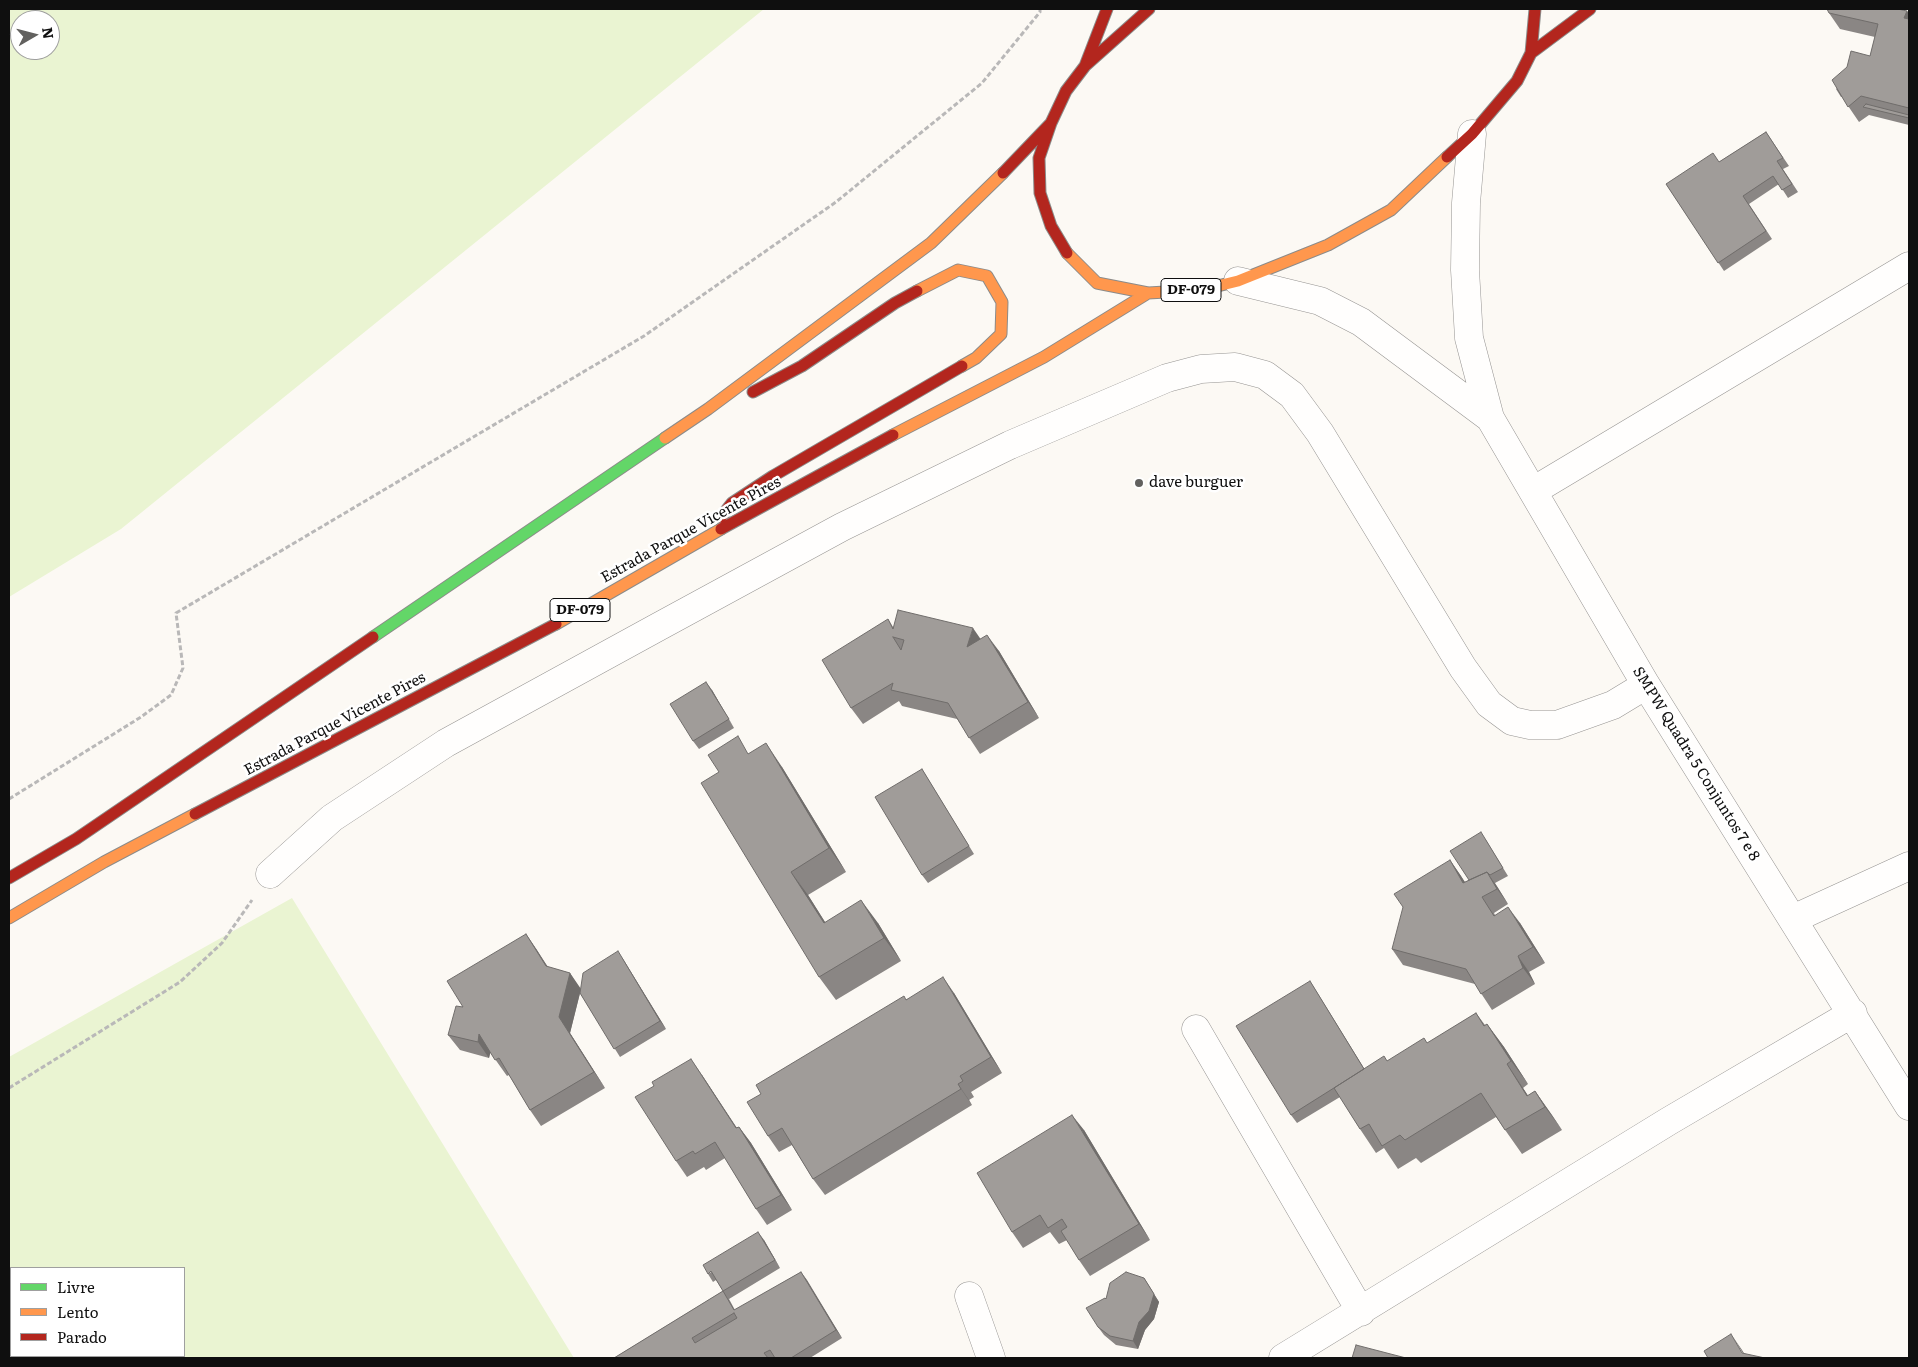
<!DOCTYPE html>
<html>
<head>
<meta charset="utf-8">
<style>
  body { margin:0 }
  #map { position:relative; width:1918px; height:1367px; overflow:hidden; background:#fcf9f4; font-family:Literata,serif }
  canvas { display:block }
  .frame { position:absolute; inset:0; border:10px solid #0f0f0f; pointer-events:none }
  .legend { position:absolute; left:10px; top:1267px; width:175px; height:90px; box-sizing:border-box; background:#fff; border:1px solid #9f9f9f; margin:0; padding:6px 9px; list-style:none; font-size:15px; color:#0f0f0f }
  .legend li { display:flex; align-items:center; gap:10px; height:25px }
  .legend b { width:25px; border:1px solid #9f9f9f }
  .north { position:absolute; left:10px; top:10px; width:50px; height:50px; box-sizing:border-box; background:#fff; border:1px solid #9f9f9f; border-radius:50%; rotate:82deg; font-size:14px; font-weight:700; line-height:20px; text-align:center; color:#0f0f0f }
  .north::after { content:''; display:block; margin:auto; width:18px; height:22px; background:#62615f; clip-path:polygon(50% 0,100% 100%,50% 72%,0 100%) }
</style>
</head>
<body>
<div id="map">
<canvas width="1918" height="1367"></canvas>
<div class="frame"></div>
<ul class="legend">
<li><b style="height:6px;background:#63d668"></b>Livre</li>
<li><b style="height:6px;background:#ff974d"></b>Lento</li>
<li><b style="height:6px;background:#b3261e"></b>Parado</li>
</ul>
<div class="north">N</div>
</div>
<script>
const ctx = document.querySelector('canvas').getContext('2d');
ctx.lineJoin = 'round';
function fillPath(path, color) { ctx.fillStyle = color; ctx.fill(path, 'evenodd'); }
const toPath = rows => new Path2D(rows.map(r => 'M' + r).join(''));
function strokePath(path, color, width, dash) { ctx.strokeStyle = color; ctx.lineWidth = width; ctx.lineCap = dash ? 'butt' : 'round'; ctx.setLineDash(dash || []); ctx.stroke(path); }
function label(font, color, halo, rows, align = 'center') {
  ctx.font = font + ' Literata,serif'; ctx.lineWidth = 5; ctx.setLineDash([]); ctx.textBaseline = 'middle'; ctx.strokeStyle = halo; ctx.fillStyle = color; for (const [text, x, y, turn = 0] of rows) {
    ctx.save(); ctx.translate(x, y); ctx.rotate((+turn || 0) * Math.PI / 180); ctx.textAlign = isNaN(turn) ? turn : align; if (halo) ctx.strokeText(text, 0, 0); ctx.fillText(text, 0, 0); ctx.restore();
  }
}
fillPath(toPath([
  [9,9,764,9,121,529,9,597],
  [20,20,50,20,50,50,20,50],
  [292,898,574,1358,9,1358,9,1057],
  [11,1268,184,1268,184,1356,11,1356]
]), '#eaf4d2');
const street = toPath([
  [1472,134,1466,203,1465,270,1469,338,1490,418,1646,685,1909,1106],
  [1238,281,1320,301,1361,322,1490,418],
  [1533,491,1909,266],
  [270,874,332,818,446,743,658,627,842,527,1010,445,1167,378,1201,369,1235,367,1265,375,1292,395,1320,433,1463,668,1489,704,1512,721,1530,725,1557,725,1613,705,1646,685],
  [1793,919,1909,866],
  [1196,1029,1361,1312],
  [969,1296,991,1358],
  [1283,1358,1669,1121,1853,1013]
]);
const fast = toPath([
  [373,637,665,438]
]);
const slow = toPath([
  [1067,253,1097,283,1148,293,1201,290,1238,281,1328,245,1391,210,1447,157],
  [917,291,958,270,987,276,1002,302,1001,334,976,358,962,366],
  [893,435,1044,357,1148,293],
  [665,438,708,409,931,243,1003,173],
  [556,624,721,529],
  [9,918,104,862,195,814]
]);
const jam = toPath([
  [1531,53,1590,9],
  [1085,66,1107,9],
  [1447,157,1472,134,1517,81,1531,53,1535,9],
  [1003,173,1051,123],
  [1067,253,1051,226,1040,193,1039,158,1051,123,1066,91,1085,66,1149,9],
  [753,392,802,366,895,303,917,291],
  [721,517,732,503,773,476,962,366],
  [721,529,893,435],
  [195,814,556,624],
  [9,878,76,839,373,637]
]);
strokePath(street, '#969492', 29);
strokePath(fast, '#8c8b89', 13);
strokePath(slow, '#8c8b89', 13);
strokePath(jam, '#8c8b89', 13);
strokePath(toPath([
  [9,799,141,717,171,695,183,668,176,613,644,336,836,202,982,83,1040,12,1040,9],
  [9,1088,180,982,222,943,252,900]
]), '#b9b8b8', 3, [5, 2.5]);
strokePath(street, '#fffefd', 28);
strokePath(fast, '#63d668', 11);
strokePath(slow, '#ff974d', 11);
strokePath(jam, '#b3261e', 11);
fillPath(toPath([
  [1907,11,1909,14,1909,125,1869,115,1859,122,1842,97,1841,97,1836,89,1870,56,1875,37,1840,29,1829,13],
  [1766,132,1789,166,1783,169,1798,192,1788,198,1779,184,1749,204,1772,239,1724,271,1666,184,1719,162],
  [888,619,893,627,981,639,999,651,1039,718,980,754,957,719,902,706,899,701,863,724,851,708],
  [712,690,734,728,699,749,693,741],
  [749,753,782,767,846,872,808,895,825,922,878,923,901,961,836,1000,819,977],
  [922,769,974,854,928,883,922,875],
  [1486,840,1508,876,1495,883,1508,904,1494,913,1495,915,1520,923,1545,963,1529,972,1535,984,1492,1010,1475,984,1403,965,1392,949,1450,860,1465,882,1469,880],
  [526,934,548,967,570,973,580,989,623,959,666,1029,620,1057,580,993,570,1033,605,1088,541,1126,530,1110,509,1075,507,1076,490,1052,489,1058,460,1050,448,1035,463,1007],
  [1310,981,1364,1069,1387,1061,1428,1043,1476,1013,1485,1025,1487,1024,1504,1047,1528,1084,1523,1088,1528,1096,1535,1091,1562,1130,1522,1154,1496,1117,1421,1163,1416,1158,1398,1169,1384,1148,1376,1153,1360,1129,1340,1097,1297,1123,1291,1115],
  [954,993,1002,1073,971,1092,974,1097,969,1100,972,1105,825,1195,813,1179,792,1145,779,1152,768,1136,761,1094,907,999],
  [702,1075,737,1128,739,1127,751,1143,792,1210,767,1225,756,1209,725,1158,706,1170,704,1167,687,1177,676,1161],
  [1084,1130,1150,1240,1090,1276,1079,1260,1067,1240,1059,1244,1050,1232,1023,1248,1012,1232],
  [764,1240,780,1268,729,1299,735,1310,801,1272,842,1338,810,1358,614,1358,723,1291,716,1280,713,1282,708,1274],
  [1144,1278,1159,1302,1154,1319,1145,1330,1138,1349,1116,1345,1104,1335,1098,1327]
]), '#8a8684');
fillPath(toPath([
  [1907,11,1909,14,1909,25,1904,18],
  [973,628,984,644,967,647],
  [987,635,999,651,1039,718,1028,702],
  [706,682,712,690,734,728,729,719],
  [766,743,782,767,846,872,829,848],
  [1450,860,1461,876,1475,899,1463,883],
  [791,872,808,895,840,946,824,923],
  [1487,872,1498,888,1508,904,1497,889],
  [861,900,878,923,901,961,884,938],
  [1508,907,1520,923,1545,963,1533,947],
  [526,934,537,950,557,982,546,966],
  [618,951,623,959,666,1029,660,1021],
  [1518,956,1529,972,1535,984,1523,968],
  [570,973,581,989,570,1033,605,1088,594,1072,559,1017],
  [943,977,954,993,1002,1073,991,1057],
  [1310,981,1315,989,1370,1078,1364,1070],
  [1487,1024,1504,1047,1528,1084,1511,1061],
  [479,1034,491,1050,489,1058,478,1042],
  [691,1059,702,1075,747,1144,736,1128],
  [1507,1064,1523,1088,1538,1111,1527,1096],
  [958,1084,969,1100,972,1105,961,1089],
  [1535,1091,1552,1115,1562,1130,1545,1107],
  [1072,1115,1084,1130,1150,1240,1139,1224],
  [739,1127,751,1143,792,1210,781,1195],
  [758,1232,764,1240,780,1268,775,1260],
  [801,1272,807,1280,842,1338,836,1330],
  [1144,1278,1159,1302,1154,1319,1145,1330,1138,1349,1133,1341,1139,1322],
  [1731,1334,1742,1350,1747,1358,1746,1358]
]), '#706d6b');
const building = toPath([
  [1827,9,1898,9,1907,11,1904,18,1909,19,1909,108,1861,96,1848,107,1832,80,1847,67,1851,51,1870,56,1878,24,1829,13,1827,9],
  [1866,104,1909,115,1909,118,1863,107,1866,104],
  [1766,132,1783,158,1777,161,1792,184,1782,190,1773,176,1743,196,1766,231,1718,263,1666,184,1713,153,1719,162,1766,132],
  [898,610,973,628,967,647,987,635,1028,702,969,738,948,703,891,690,893,683,851,708,822,660,888,619,893,629,898,610],
  [893,637,904,640,901,650,893,637],
  [706,682,729,719,693,741,670,704,706,682],
  [738,736,748,754,766,743,829,848,791,872,824,923,861,900,884,938,819,977,701,783,719,772,708,755,738,736],
  [922,769,969,846,922,875,875,797,922,769],
  [1481,832,1503,868,1490,875,1487,872,1469,880,1450,851,1481,832],
  [1450,860,1463,883,1487,872,1497,889,1482,897,1494,916,1508,907,1533,947,1518,956,1523,968,1481,994,1466,969,1392,949,1403,907,1394,894,1450,860],
  [526,934,546,966,570,973,559,1017,594,1072,530,1110,499,1058,495,1060,479,1034,478,1042,448,1035,456,1006,463,1007,447,981,526,934],
  [618,951,660,1021,614,1049,580,993,583,973,618,951],
  [943,977,991,1057,960,1076,963,1081,958,1084,961,1089,813,1179,782,1128,768,1136,747,1102,761,1094,756,1085,904,996,906,1000,943,977],
  [1310,981,1364,1069,1291,1115,1236,1026,1310,981],
  [1476,1013,1484,1026,1487,1024,1511,1061,1507,1064,1527,1096,1535,1091,1545,1107,1505,1130,1481,1093,1405,1140,1400,1135,1382,1146,1369,1124,1360,1129,1334,1088,1384,1056,1387,1061,1424,1038,1427,1043,1476,1013],
  [691,1059,736,1128,739,1127,781,1195,756,1209,715,1142,695,1154,693,1151,676,1161,635,1097,654,1086,652,1082,691,1059],
  [1072,1115,1139,1224,1079,1260,1061,1231,1067,1227,1062,1219,1048,1228,1040,1215,1012,1232,977,1173,1072,1115],
  [758,1232,775,1260,723,1291,711,1271,708,1274,703,1265,758,1232],
  [801,1272,836,1330,791,1358,775,1358,770,1350,764,1353,768,1358,614,1358,723,1291,734,1310,801,1272],
  [734,1313,737,1318,695,1343,692,1338,734,1313],
  [1126,1272,1144,1278,1154,1294,1149,1311,1139,1322,1133,1341,1110,1336,1098,1327,1086,1308,1105,1298,1106,1299,1110,1283,1126,1272],
  [1731,1334,1742,1353,1765,1358,1708,1358,1704,1351,1731,1334],
  [1356,1345,1406,1358,1352,1358,1356,1345]
]);
fillPath(building, '#a09c99');
strokePath(building, '#706d6b', 1);
for (const [x, y, r, color] of [
  [1139,483,5,"#62615f"]
]) { const dot = new Path2D(); dot.arc(x, y, r, 0, 2 * Math.PI); ctx.fillStyle = color; ctx.fill(dot); strokePath(dot, '#fff', 2); }
for (const [x, y, w] of [
  [1191,290,60],
  [580,610,60]
]) { const box = new Path2D(); box.roundRect(x - w / 2, y - 11.5, w, 23, 4); ctx.fillStyle = '#fff'; ctx.fill(box); strokePath(box, '#0f0f0f', 1); }
label('bold 14px', '#0f0f0f', null, [
  ["DF-079",1191,290],
  ["DF-079",580,610]
]);
label('15px', '#0f0f0f', '#fff', [
  ["dave burguer",1149,483]
], 'left');
label('15px', '#0f0f0f', '#fff', [
  ["Estrada Parque Vicente Pires",691,530,-29],
  ["Estrada Parque Vicente Pires",335,724,-28],
  ["SMPW Quadra 5 Conjuntos 7 e 8",1696,764,58]
]);
</script>
</body>
</html>
